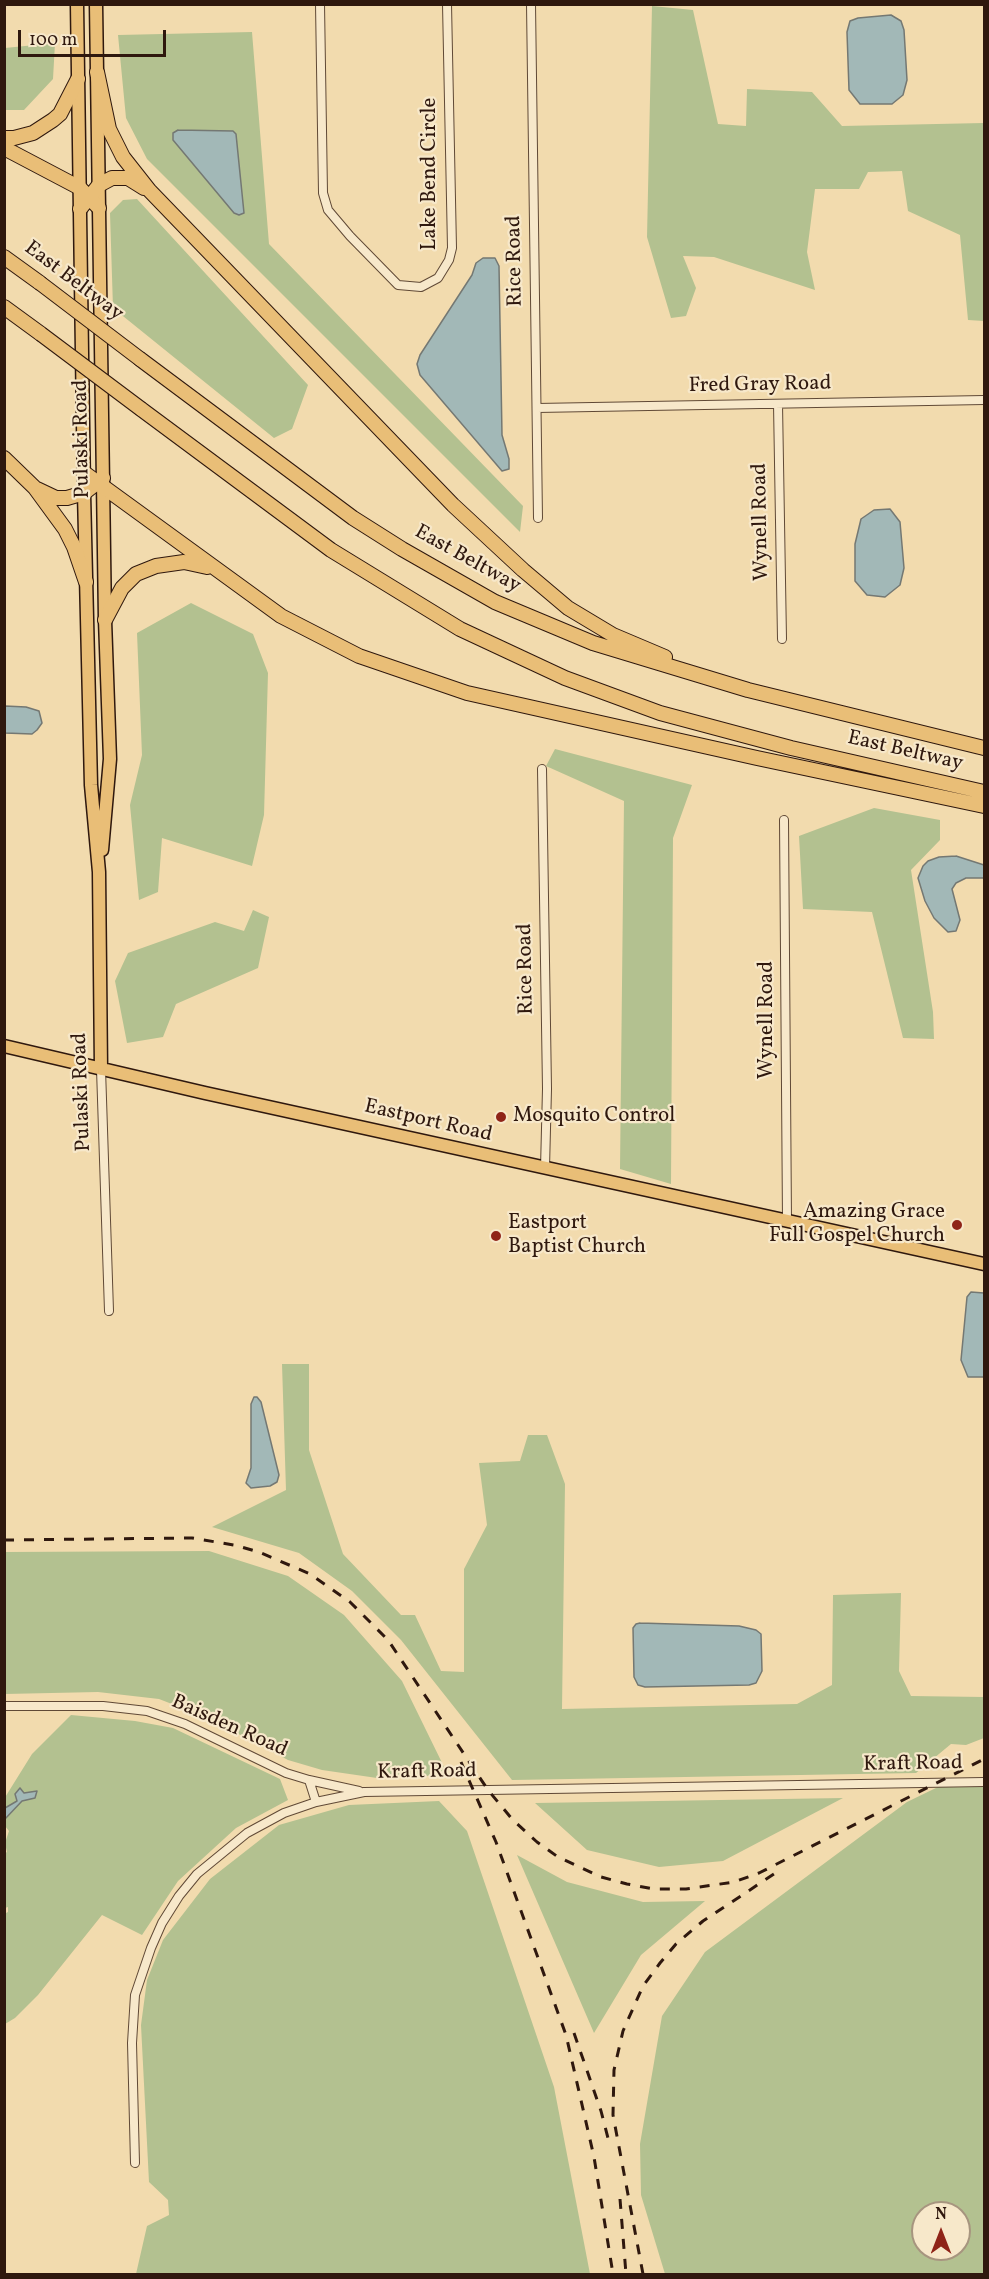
<!DOCTYPE html>
<html>
<head>
<meta charset="utf-8">
<style>
  body { margin:0 }
  #map { position:relative; width:989px; height:2279px; overflow:hidden; background:#f2dbae; font-family:Vollkorn,serif }
  canvas { display:block }
  .frame { position:absolute; inset:0; border:6px solid #2f180e; pointer-events:none }
  .north { position:absolute; left:911px; top:2201px; width:60px; height:60px; box-sizing:border-box; background:#f7e8ca; border:2px solid #a7957f; border-radius:50%; rotate:0deg; font-size:16px; font-weight:700; line-height:24px; text-align:center; color:#2f180e }
  .north::after { content:''; display:block; margin:auto; width:21px; height:27px; background:#8f2418; clip-path:polygon(50% 0,100% 100%,50% 72%,0 100%) }
  .scale { position:absolute; left:18px; top:30px; width:148px; height:27px; box-sizing:border-box; border:3px solid #2f180e; border-top:0; padding-left:8px; font-size:18px; line-height:21px; white-space:nowrap; color:#2f180e; -webkit-text-stroke:4px #f7e8ca; paint-order:stroke }
</style>
</head>
<body>
<div id="map">
<canvas width="989" height="2279"></canvas>
<div class="frame"></div>
<div class="north">N</div>
<div class="scale">100 m</div>
</div>
<script>
const ctx = document.querySelector('canvas').getContext('2d');
ctx.lineJoin = 'round';
function fillPath(path, color) { ctx.fillStyle = color; ctx.fill(path, 'evenodd'); }
const toPath = rows => new Path2D(rows.map(r => 'M' + r).join(''));
function strokePath(path, color, width, dash) { ctx.strokeStyle = color; ctx.lineWidth = width; ctx.lineCap = dash ? 'butt' : 'round'; ctx.setLineDash(dash || []); ctx.stroke(path); }
function label(font, color, halo, rows, align = 'center') {
  ctx.font = font + ' Vollkorn,serif'; ctx.lineWidth = 4.5; ctx.setLineDash([]); ctx.textBaseline = 'middle'; ctx.strokeStyle = halo; ctx.fillStyle = color; for (const [text, x, y, turn = 0] of rows) {
    ctx.save(); ctx.translate(x, y); ctx.rotate((+turn || 0) * Math.PI / 180); ctx.textAlign = isNaN(turn) ? turn : align; if (halo) ctx.strokeText(text, 0, 0); ctx.fillText(text, 0, 0); ctx.restore();
  }
}
fillPath(toPath([
  [652,6,693,10,718,124,746,126,747,89,812,92,842,126,984,123,984,321,968,320,960,235,908,211,902,171,868,172,859,189,815,189,807,252,815,290,714,257,683,256,696,288,686,316,671,318,647,237],
  [252,32,269,244,523,506,520,532,147,159,126,118,118,35],
  [55,43,53,79,24,110,5,110,5,48],
  [137,199,308,385,292,429,274,438,113,308,110,213,123,200],
  [191,603,253,634,268,673,264,815,252,866,162,838,158,892,139,900,130,805,142,755,137,633],
  [555,749,692,785,673,838,671,1184,620,1169,624,801,546,766],
  [874,808,940,820,940,840,911,870,933,1012,934,1039,903,1038,872,912,803,909,799,836],
  [253,910,269,917,258,968,176,1004,163,1037,127,1043,115,981,128,953,215,922,244,931],
  [282,1364,309,1364,309,1450,343,1554,401,1615,415,1615,441,1671,464,1672,464,1569,487,1525,479,1463,520,1461,528,1435,547,1435,565,1484,562,1709,797,1704,832,1685,833,1595,901,1593,899,1671,911,1696,984,1697,984,1738,966,1745,951,1744,916,1773,512,1780,401,1640,352,1591,299,1553,212,1527,286,1490],
  [209,1551,288,1576,344,1615,402,1681,448,1775,377,1778,322,1770,288,1760,208,1718,159,1699,98,1692,5,1694,5,1552],
  [71,1715,135,1721,173,1728,280,1779,288,1800,236,1828,178,1881,142,1935,102,1915,38,1995,15,2018,5,2024,4,1914,8,1912,8,1907,5,1908,4,1854,7,1852,5,1843,9,1831,5,1826,5,1819,22,1801,30,1798,37,1791,24,1793,17,1801,5,1808,4,1799,32,1754],
  [984,1786,984,2274,665,2274,641,2195,640,2144,662,2016,705,1952,907,1802,938,1787],
  [923,2213,959,2213,959,2249,923,2249],
  [843,1798,723,1861,659,1867,587,1850,535,1803],
  [439,1801,467,1831,554,2087,590,2274,136,2274,147,2226,169,2215,168,2200,149,2182,141,2025,147,1980,163,1940,210,1879,279,1825,349,1805],
  [517,1855,567,1882,643,1902,705,1901,641,1955,594,2033]
]), '#b3c190');
const water = toPath([
  [891,15,901,21,904,30,907,80,903,95,892,104,860,104,849,90,847,32,850,21,858,18,891,15],
  [178,130,233,131,236,134,244,213,239,215,234,213,173,140,173,133,178,130],
  [483,258,495,258,499,266,502,435,509,459,509,469,502,471,420,375,417,364,420,355,472,275,476,263,483,258],
  [890,509,900,522,904,568,900,585,885,597,867,595,855,581,855,544,861,519,874,510,890,509],
  [5,706,26,707,39,711,42,723,37,730,32,734,5,733,5,706],
  [956,856,984,865,984,878,966,878,956,883,952,889,960,920,956,931,948,932,934,918,925,901,918,878,923,866,928,861,939,857,956,856],
  [971,1292,984,1293,984,1377,968,1377,961,1360,967,1297,971,1292],
  [254,1397,257,1397,261,1402,279,1475,277,1482,270,1486,251,1488,246,1483,251,1468,251,1404,254,1397],
  [640,1623,739,1626,756,1630,761,1634,762,1671,756,1683,749,1685,645,1687,638,1685,634,1677,633,1628,636,1624,640,1623],
  [20,1788,24,1793,37,1791,35,1798,22,1801,5,1819,5,1808,17,1801,15,1794,20,1788]
]);
fillPath(water, '#a2b8b7');
strokePath(water, '#747873', 1.5);
const street = toPath([
  [320,4,323,193,328,210,350,236,398,285,421,287,438,278,449,260,452,248,447,4],
  [531,4,538,518],
  [778,404,782,639],
  [537,408,984,400],
  [542,769,547,1089,545,1168],
  [784,820,787,1221],
  [101,1069,109,1311],
  [4,1706,103,1706,147,1711,185,1724,286,1773,309,1780,359,1791],
  [309,1780,316,1802],
  [135,2163,132,2043,135,1995,151,1948,162,1923,179,1896,197,1874,247,1833,284,1813,316,1802,364,1792,984,1782]
]);
const primary = toPath([
  [77,4,84,493,91,785,99,872,101,1069],
  [96,4,105,620,110,759,102,850],
  [4,1046,205,1093,984,1264]
]);
const highway = toPath([
  [97,72,109,129,123,157,149,190,453,505,523,570,568,608,613,635,665,657],
  [4,138,14,138,33,133,53,120,60,114,78,79],
  [4,148,80,188,99,208],
  [80,209,99,185,112,178,128,178,144,188],
  [4,257,40,283],
  [4,307,41,334],
  [140,359,353,518,402,549,495,602,593,643,748,690,984,748],
  [141,409,331,550,460,629,565,678,660,713,791,748,984,792],
  [4,458,35,488,65,529,74,547,86,582],
  [83,472,281,616,359,656,467,693,757,758,984,806],
  [37,489,56,498,67,498,84,493,103,478],
  [105,620,122,588,136,574,156,566,184,562,207,567]
]);
strokePath(street, '#604936', 10);
strokePath(primary, '#2f180e', 15);
strokePath(highway, '#2f180e', 16);
strokePath(street, '#f7e8ca', 8);
strokePath(primary, '#e9be77', 12);
strokePath(highway, '#e9be77', 14);
strokePath(toPath([
  [4,1540,192,1538,234,1545,259,1552,310,1574,350,1602,388,1640,488,1790,512,1819,537,1842,558,1857,601,1877,627,1884,654,1889,686,1889,734,1882,759,1873,984,1759],
  [461,1762,496,1842,566,2035,594,2157,613,2274],
  [574,2033,601,2111,609,2142],
  [620,2199,626,2274],
  [643,2274,613,2115,614,2070,623,2031,643,1986,660,1963,676,1944,703,1921,777,1872]
]), '#2f180e', 3, [10, 10]);
const highwayBridge = toPath([
  [40,283,140,359],
  [41,334,141,409]
]);
strokePath(highwayBridge, '#2f180e', 16, []);
strokePath(highwayBridge, '#e9be77', 14);
for (const [x, y, r, color] of [
  [501,1117,6,"#8f2418"],
  [957,1225,6,"#8f2418"],
  [496,1236,6,"#8f2418"]
]) { const dot = new Path2D(); dot.arc(x, y, r, 0, 2 * Math.PI); ctx.fillStyle = color; ctx.fill(dot); strokePath(dot, '#f7e8ca', 2); }
label('21px', '#2f180e', '#f7e8ca', [
  ["Lake Bend Circle",431,174,-90],
  ["Rice Road",516,261,-91],
  ["East Beltway",73,282,37],
  ["Fred Gray Road",760,386,-1],
  ["Pulaski Road",83,439,-91],
  ["Wynell Road",762,522,-91],
  ["East Beltway",467,560,29],
  ["East Beltway",905,752,13],
  ["Rice Road",527,969,-91],
  ["Wynell Road",768,1020,-90],
  ["Pulaski Road",83,1092,-92],
  ["Eastport Road",428,1122,13],
  ["Baisden Road",229,1727,24],
  ["Kraft Road",913,1765,-1],
  ["Kraft Road",427,1773,-1]
]);
label('21px', '#2f180e', '#f7e8ca', [
  ["Mosquito Control",513,1117],
  ["Amazing Grace",945,1213,"right"],
  ["Full Gospel Church",945,1237,"right"],
  ["Eastport",508,1224],
  ["Baptist Church",508,1248]
], 'left');
</script>
</body>
</html>
